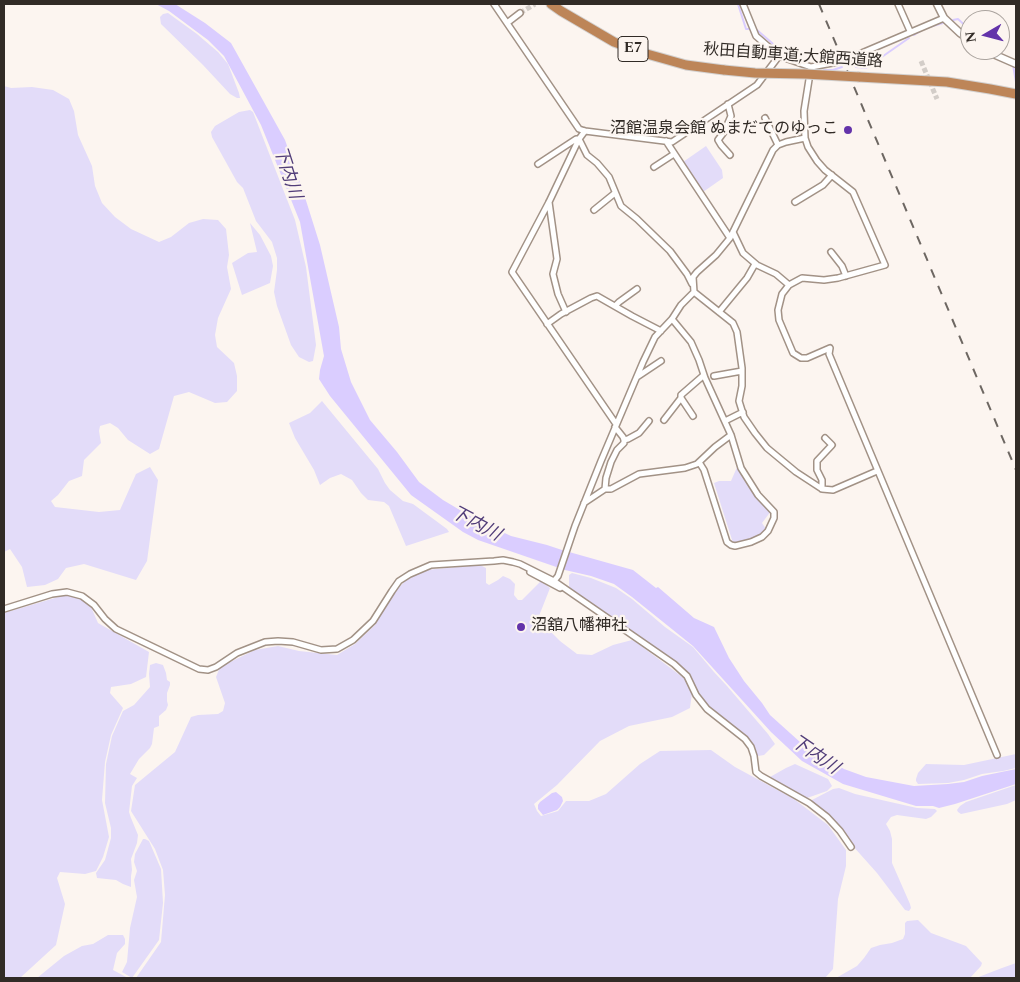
<!DOCTYPE html>
<html>
<head>
<meta charset="utf-8">
<style>
  body { margin:0 }
  #map { position:relative; width:1020px; height:982px; overflow:hidden; background:#fcf5f0; font-family:Spectral,serif }
  canvas { display:block }
  .frame { position:absolute; inset:0; border:5px solid #312b26; pointer-events:none }
  .north { position:absolute; left:960px; top:10px; width:50px; height:50px; box-sizing:border-box; background:#fcf5f0; border:1px solid #aba49f; border-radius:50%; rotate:262deg; font-size:14px; font-weight:700; line-height:20px; text-align:center; color:#312b26 }
  .north::after { content:''; display:block; margin:auto; width:18px; height:22px; background:#6333aa; clip-path:polygon(50% 0,100% 100%,50% 72%,0 100%) }
</style>
</head>
<body>
<div id="map">
<canvas width="1020" height="982"></canvas>
<div class="frame"></div>
<div class="north">N</div>
</div>
<script>
const ctx = document.querySelector('canvas').getContext('2d');
ctx.lineJoin = 'round';
function fillPath(path, color) { ctx.fillStyle = color; ctx.fill(path, 'evenodd'); }
const toPath = rows => new Path2D(rows.map(r => 'M' + r).join(''));
function strokePath(path, color, width, dash) { ctx.strokeStyle = color; ctx.lineWidth = width; ctx.lineCap = dash ? 'butt' : 'round'; ctx.setLineDash(dash || []); ctx.stroke(path); }
function label(font, color, halo, rows, align = 'center') {
  ctx.font = font + ' Spectral,"Noto Sans JP",serif'; ctx.lineWidth = 4.5; ctx.setLineDash([]); ctx.textBaseline = 'middle'; ctx.strokeStyle = halo; ctx.fillStyle = color; for (const [text, x, y, turn = 0] of rows) {
    ctx.save(); ctx.translate(x, y); ctx.rotate((+turn || 0) * Math.PI / 180); ctx.textAlign = isNaN(turn) ? turn : align; if (halo) ctx.strokeText(text, 0, 0); ctx.fillText(text, 0, 0); ctx.restore();
  }
}
fillPath(toPath([
  [168,13,197,34,218,52,228,64,239,93,240,98,237,98,230,94,203,65,161,24,160,17,163,14],
  [4,86,11,88,32,87,53,90,69,99,74,111,78,135,92,166,95,186,102,203,115,217,131,229,159,242,171,237,189,223,203,219,218,220,226,229,229,255,227,267,231,289,218,318,215,335,217,347,234,363,237,376,237,391,227,402,215,403,189,392,174,396,159,449,150,454,128,440,118,428,110,423,100,426,99,431,101,443,84,460,82,476,69,481,58,495,51,501,55,507,99,512,120,510,136,474,150,467,158,480,147,561,136,580,84,564,66,568,58,579,45,585,27,587,22,567,10,549,4,552],
  [250,110,253,112,295,220,306,267,316,345,313,361,309,362,299,357,291,345,277,306,274,292,277,270,277,258,272,242,256,221,243,188,237,182,212,137,211,132,215,126,239,112],
  [706,146,722,170,723,178,703,192,683,162],
  [250,223,260,235,271,256,273,266,270,283,242,295,232,263,248,253,257,252],
  [322,401,378,469,385,483,390,490,403,501,413,504,447,529,449,532,406,546,389,506,384,502,368,500,361,493,352,480,341,474,330,478,320,485,314,470,295,438,289,423,310,413],
  [738,465,771,511,762,523,766,529,760,536,733,543,714,483,719,481,731,481],
  [480,565,486,568,486,583,489,585,498,580,503,576,510,579,515,584,514,595,518,600,522,600,541,581,550,588,539,616,544,625,560,641,577,654,592,655,613,645,632,640,636,642,685,679,692,693,690,708,672,717,629,726,600,741,557,785,534,804,537,811,541,816,558,811,566,801,589,801,606,794,640,764,660,751,711,750,735,767,794,799,828,825,846,850,846,866,838,899,833,969,825,978,136,978,161,942,165,895,163,870,155,849,131,811,135,785,175,752,191,717,198,715,218,714,223,711,225,703,216,677,220,667,255,650,278,646,299,651,337,655,355,644,375,625,392,595,406,580,425,570],
  [572,573,591,578,616,588,632,599,665,627,693,647,714,672,727,686,768,734,775,744,764,755,758,756,747,738,709,708,698,693,689,675,569,589,569,575],
  [65,595,80,598,91,607,98,623,149,652,146,677,131,684,111,687,110,693,123,708,111,735,105,762,102,800,109,837,103,857,96,871,85,874,60,872,57,878,65,904,56,945,20,978,4,978,4,613],
  [156,663,163,665,166,673,167,680,170,682,170,685,167,693,167,701,168,705,166,710,159,716,159,726,154,728,152,744,150,748,139,759,130,774,137,778,132,786,129,812,131,818,138,835,137,843,131,859,132,870,131,876,131,887,123,884,116,880,97,878,96,873,105,860,111,838,111,828,105,803,106,764,112,736,123,711,134,705,150,687,149,674,150,665],
  [1016,754,1016,768,1003,771,982,774,964,780,948,783,918,784,916,781,916,779,918,773,926,764,964,765],
  [795,764,828,779,832,786,827,791,807,798,772,780,770,777,786,768],
  [1016,785,1016,800,1007,804,961,814,958,812,957,810,960,806,966,802],
  [839,788,855,794,917,808,935,809,937,811,931,817,926,819,897,815,891,817,886,824,890,831,892,839,892,863,910,904,911,908,909,911,905,910,877,873,852,845,832,818,812,802,812,800,833,789],
  [143,839,145,839,149,841,161,869,163,903,159,940,132,978,122,972,127,962,130,928,137,897,134,880,137,871,134,862,135,854],
  [918,920,931,933,966,946,982,963,981,966,970,978,836,978,857,966,864,958,871,948,880,945,892,943,903,939,905,934,905,923,907,921],
  [108,935,123,935,125,939,125,944,117,953,113,970,128,978,37,978,64,956,82,946,93,944],
  [1016,963,1016,978,976,978,1002,968]
]), '#e3dcf9');
fillPath(toPath([
  [156,4,175,4,205,23,231,43,265,104,285,140,303,191,320,245,339,327,341,349,351,382,370,420,397,452,419,482,443,500,475,519,511,536,547,545,562,550,633,570,656,588,658,587,694,618,714,627,729,658,744,681,762,703,770,715,800,742,844,769,866,777,914,786,948,784,964,782,982,776,1016,769,1016,784,955,804,939,808,933,806,916,806,843,784,802,761,771,732,693,646,632,597,614,584,591,576,565,570,478,540,463,532,411,495,330,396,319,379,320,370,324,356,300,222,261,125,224,56,208,40,169,11],
  [556,792,562,797,563,801,560,807,557,810,543,815,538,809,538,805,540,802,552,793]
]), '#dacdff');
strokePath(toPath([
  [738,4,746,29,749,29],
  [953,20,958,19,970,30],
  [926,28,943,23],
  [757,30,787,56],
  [914,35,922,30],
  [852,62,856,67,866,68,909,38],
  [1013,65,1016,82],
  [824,70,833,70,842,67]
]), '#dacdff', 2);
strokePath(toPath([
  [520,13,535,4],
  [921,61,937,99]
]), '#d3cdc8', 5, [5, 2.5]);
const minor = toPath([
  [494,4,579,129,585,131,672,142,757,85,779,56],
  [743,4,756,36,779,56,811,67,843,61,944,18],
  [898,4,910,31],
  [507,23,520,13],
  [811,67,804,111,805,138,808,147,817,161,825,170,853,192,885,265,838,278,824,280,802,278,789,285,782,294,778,310,779,320,793,353,801,358,807,358,830,348,829,354,997,755],
  [728,104,731,116,724,132,718,140,721,145,730,155],
  [765,118,778,145],
  [585,131,579,139,549,202,512,272,616,424],
  [805,138,786,142,778,145,773,150,730,238,716,255,697,272,693,277,694,292,733,323,737,332,742,368,742,386,739,401,744,417,755,433,767,448,796,472,822,489,833,490,877,471],
  [579,139,587,155,597,163,609,177,621,206,637,219,670,251,687,274,692,284],
  [666,141,730,238],
  [538,164,576,139,579,139],
  [654,167,674,154],
  [549,202,557,259,553,274,558,294,566,312],
  [795,202,823,185,832,175],
  [594,210,615,193],
  [733,232,743,253,757,265,776,274,789,285],
  [831,252,842,266,846,276],
  [615,306,619,302,637,289],
  [719,312,747,278,755,264],
  [672,319,691,342,699,360,705,378,731,435,741,468,758,495,774,512,774,518,768,531,762,537,751,542,735,546,731,545,727,542,704,470,699,462],
  [547,324,561,314,591,298,597,296,632,316,661,331],
  [714,376,742,371],
  [637,377,661,361],
  [693,416,681,398,681,395,704,375],
  [664,420,681,398],
  [725,421,743,412],
  [624,440,628,439,639,433,649,421],
  [605,489,606,478,611,462,617,450,624,443,624,440,623,437,615,427],
  [822,489,822,480,817,470,817,461,832,445,825,438],
  [584,503,605,489,611,489,639,474,685,468,697,464,715,447,731,435],
  [530,572,560,588],
  [554,581,558,576,575,526,601,461,643,362,655,337,672,319,681,305,694,292],
  [4,609,52,594,67,592,82,596,94,605,105,619,116,629,199,669,208,670,216,667,237,653,265,642,278,641,293,642,321,650,337,649,353,640,373,621,392,591,399,581,410,574,431,565,494,561,503,560,513,562,520,564,554,581,674,664,687,676,696,695,707,709,745,739,751,747,754,756,756,772,761,776,809,803,827,817,840,831,851,847]
]);
const tertiary = toPath([
  [937,4,944,18,960,33,970,40],
  [984,50,1016,64]
]);
const motorway = toPath([
  [551,4,561,11,614,42,647,54,686,65,724,70],
  [859,77,947,82,990,89,1016,94]
]);
strokePath(minor, '#a29286', 8);
strokePath(tertiary, '#a29286', 9);
strokePath(motorway, '#d2d0cf', 11);
strokePath(minor, '#fff', 5);
strokePath(tertiary, '#fff', 6);
strokePath(motorway, '#bd8558', 9);
strokePath(toPath([
  [819,4,1016,470]
]), '#6d6762', 2, [9, 9]);
const motorwayBridge = toPath([
  [724,70,755,73,805,74,859,77]
]);
strokePath(motorwayBridge, '#d2d0cf', 11, []);
strokePath(motorwayBridge, '#bd8558', 9);
for (const [x, y, r, color] of [
  [848,130,5,"#6333aa"],
  [521,627,5,"#6333aa"]
]) { const dot = new Path2D(); dot.arc(x, y, r, 0, 2 * Math.PI); ctx.fillStyle = color; ctx.fill(dot); strokePath(dot, '#fcf5f0', 2); }
for (const [x, y, w] of [
  [633,49,30]
]) { const box = new Path2D(); box.roundRect(x - w / 2, y - 12.5, w, 25, 4); ctx.fillStyle = '#fcf5f0'; ctx.fill(box); strokePath(box, '#312b26', 1); }
label('bold 15px', '#312b26', null, [
  ["E7",633,49]
]);
label('16px', '#312b26', '#fcf5f0', [
  ["秋田自動車道;大館西道路",793,57,4]
]);
label('16px', '#312b26', '#fcf5f0', [
  ["沼館温泉会館 ぬまだてのゆっこ",838,130],
  ["沼舘八幡神社",531,627,"left"]
], 'right');
label('italic 18px', '#513d79', '#fcf5f0', [
  ["下内川",286,173,72],
  ["下内川",475,525,28],
  ["下内川",814,756,34]
]);
</script>
</body>
</html>
